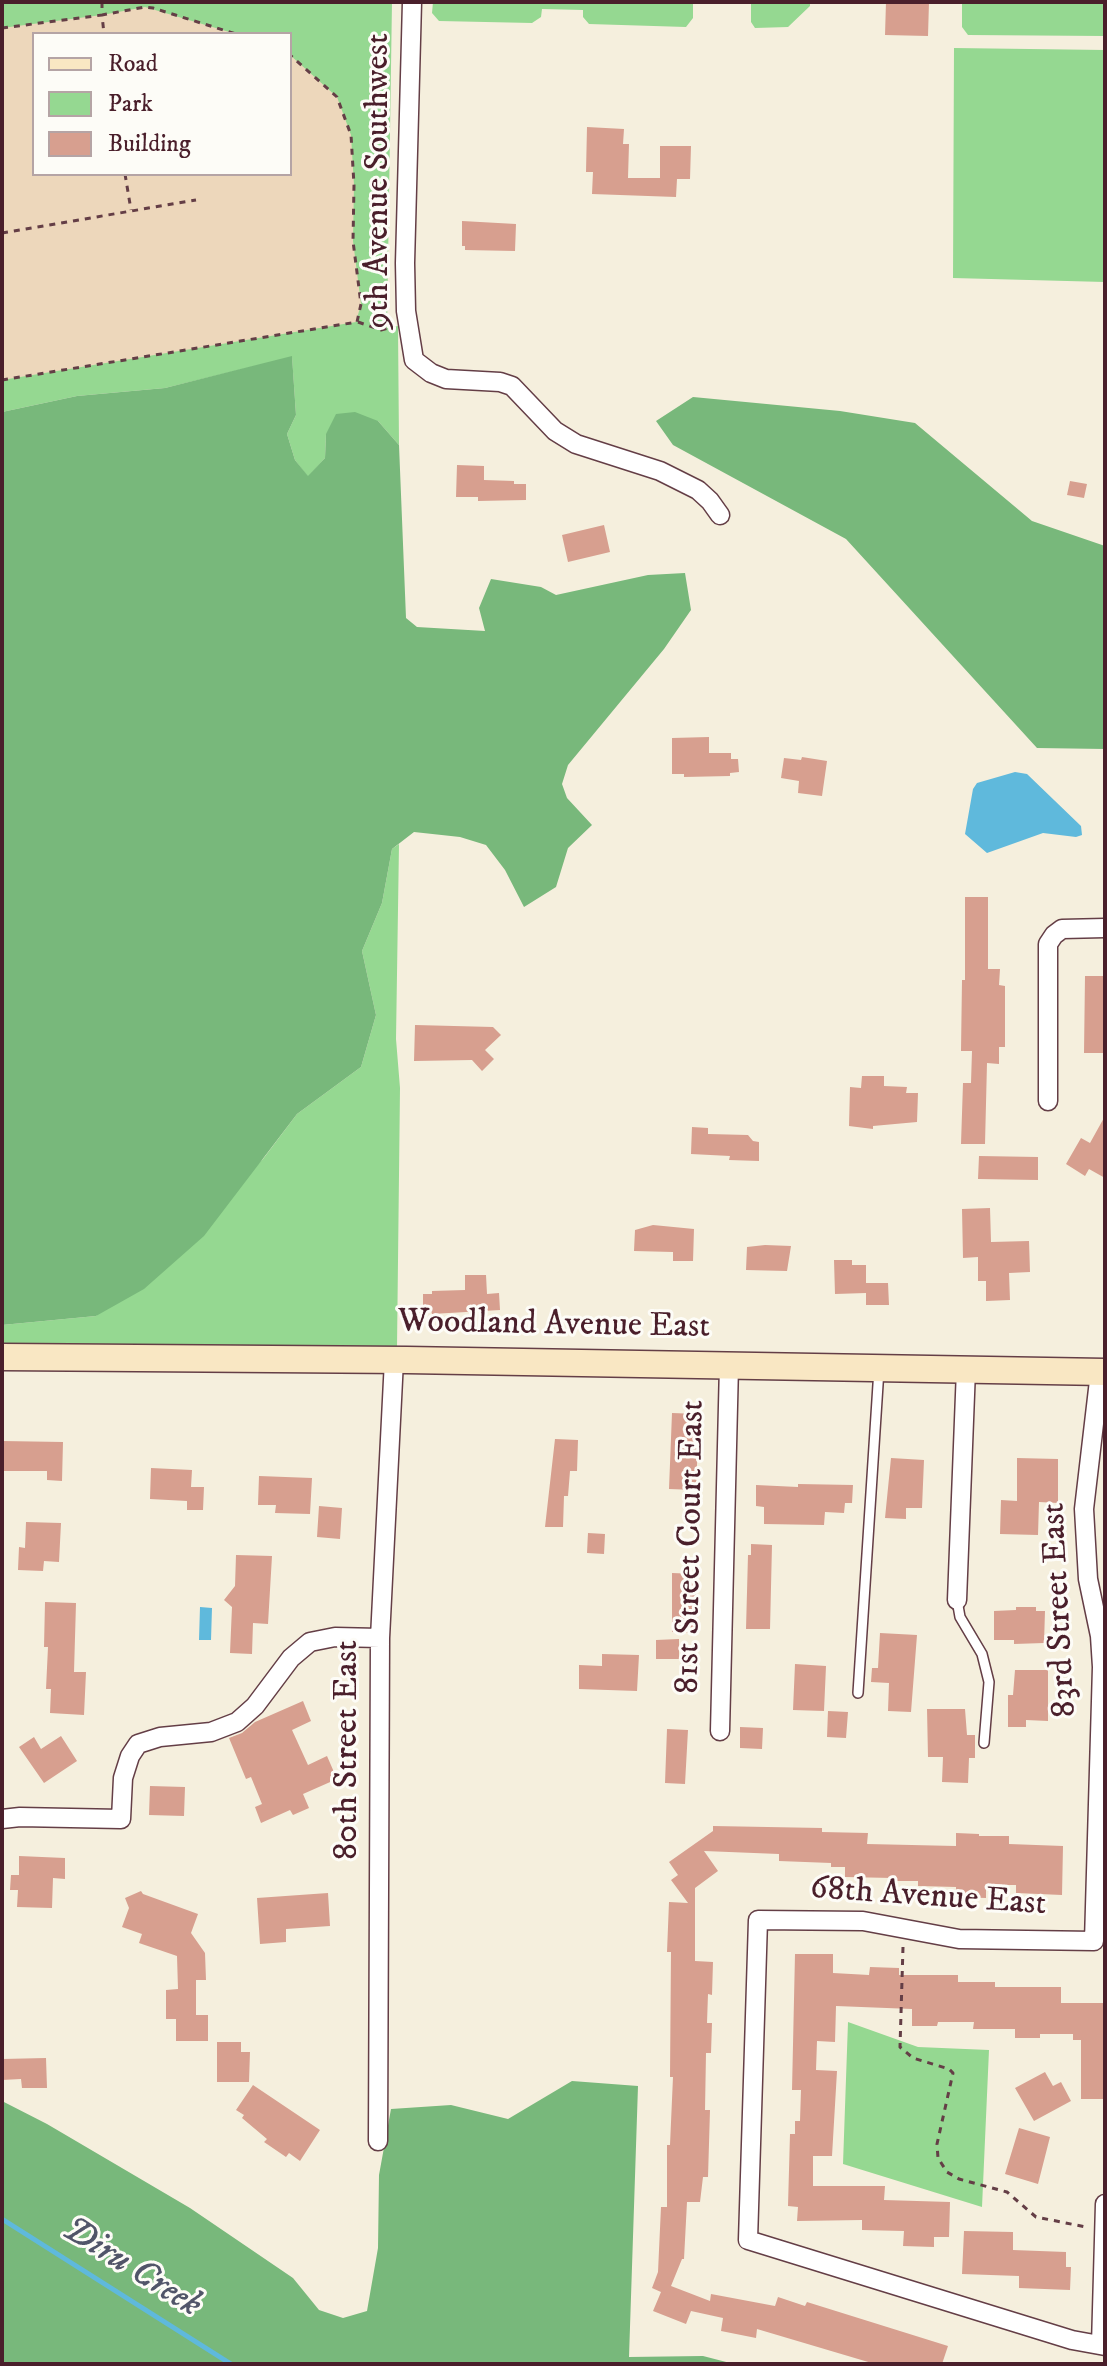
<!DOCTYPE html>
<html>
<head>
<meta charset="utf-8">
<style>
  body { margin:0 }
  #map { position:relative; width:1107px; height:2366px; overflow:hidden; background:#f5efdd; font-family:"IM FELL DW Pica",serif }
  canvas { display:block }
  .frame { position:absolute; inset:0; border:4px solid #4a1f2b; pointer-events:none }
  .legend { position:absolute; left:32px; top:32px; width:260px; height:144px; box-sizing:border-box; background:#fdfcf7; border:2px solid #b5a4a5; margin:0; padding:10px 14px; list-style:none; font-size:24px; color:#4a1f2b }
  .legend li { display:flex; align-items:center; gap:16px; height:40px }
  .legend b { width:40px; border:2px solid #b5a4a5 }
</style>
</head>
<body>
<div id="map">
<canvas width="1107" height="2366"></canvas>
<div class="frame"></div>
<ul class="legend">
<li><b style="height:10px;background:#f9e7c3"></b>Road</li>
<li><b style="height:22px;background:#95d891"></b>Park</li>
<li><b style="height:22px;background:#d79f8f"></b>Building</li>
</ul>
</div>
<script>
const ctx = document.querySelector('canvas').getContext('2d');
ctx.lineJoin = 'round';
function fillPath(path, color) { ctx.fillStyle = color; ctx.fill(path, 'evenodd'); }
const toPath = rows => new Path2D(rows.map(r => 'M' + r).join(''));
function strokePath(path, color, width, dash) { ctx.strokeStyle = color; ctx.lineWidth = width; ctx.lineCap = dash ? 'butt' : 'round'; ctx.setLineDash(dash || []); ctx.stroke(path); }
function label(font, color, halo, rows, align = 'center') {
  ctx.font = font + ' "IM FELL DW Pica",serif'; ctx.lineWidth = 6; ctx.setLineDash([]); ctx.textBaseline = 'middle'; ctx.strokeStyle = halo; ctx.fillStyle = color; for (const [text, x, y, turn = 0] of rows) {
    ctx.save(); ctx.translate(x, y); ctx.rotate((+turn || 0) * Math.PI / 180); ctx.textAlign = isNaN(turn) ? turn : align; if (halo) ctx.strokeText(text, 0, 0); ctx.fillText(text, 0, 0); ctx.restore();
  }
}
fillPath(toPath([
  [2,2,383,2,379,338,2,386],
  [34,34,290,34,290,174,34,174]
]), '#edd7bb');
fillPath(toPath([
  [2,2,392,2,387,328,398,326,399,445,378,421,326,434,325,458,308,477,295,460,287,434,296,415,292,357,165,388,77,396,2,412,2,380,356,322,361,304,353,241,354,185,351,135,337,97,290,55,290,34,236,34,145,7,102,15,2,28],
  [433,2,693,2,693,18,686,27,589,24,583,17,583,10,542,9,541,17,532,23,439,21,432,13],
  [751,2,810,2,810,6,788,27,755,28,751,22],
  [962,2,1104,2,1105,36,968,35,962,27],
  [954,48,1105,50,1105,282,953,278],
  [399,844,396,1039,400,1088,397,1347,2,1346,2,1325,96,1316,263,1159,297,1114,361,1067,376,1015,362,951,382,903,392,849],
  [848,2022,918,2047,989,2050,982,2207,843,2164]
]), '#95d891');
fillPath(toPath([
  [292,356,296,415,287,434,295,460,308,476,325,458,326,434,336,414,355,412,378,421,399,445,406,618,417,627,485,631,479,608,491,579,541,587,556,595,648,575,685,573,691,610,664,649,568,765,562,784,567,798,592,825,568,848,556,887,524,907,505,870,486,845,460,837,414,832,392,849,382,903,362,951,376,1015,361,1067,297,1114,204,1236,144,1289,96,1316,2,1325,2,412,77,396,165,388],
  [693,397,840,411,915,423,1032,521,1105,546,1105,749,1037,748,846,539,673,445,656,421],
  [572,2081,638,2086,629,2357,703,2356,734,2364,2,2364,2,2101,47,2124,190,2208,293,2278,319,2310,343,2318,367,2311,378,2248,379,2175,391,2109,451,2105,508,2119]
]), '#78b87b');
fillPath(toPath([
  [1015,772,1027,774,1081,826,1082,835,1076,837,1043,833,987,853,965,834,973,789,977,783],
  [200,1607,212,1608,211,1640,199,1640]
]), '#5fb9dc');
strokePath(toPath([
  [2,2219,231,2364]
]), '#5fb9dc', 5);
fillPath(toPath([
  [886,2,929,2,928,36,885,35],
  [587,127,624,129,623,144,629,144,628,178,660,178,660,146,691,146,690,179,677,179,676,197,592,194,593,172,586,172],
  [462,221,516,224,515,251,465,250,465,246,462,246],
  [457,465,484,466,484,480,514,481,514,484,526,484,526,500,478,501,478,497,456,497],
  [1070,481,1087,484,1084,498,1067,495],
  [604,525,610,552,568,562,562,535],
  [709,737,709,753,731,753,731,759,738,759,739,772,730,773,730,776,684,777,684,774,672,774,672,738],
  [802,757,827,761,822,796,798,793,799,781,781,778,784,758,801,760],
  [965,897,988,897,988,969,1000,969,999,985,1005,986,1005,1047,999,1047,999,1064,987,1063,985,1144,961,1144,963,1083,971,1083,972,1051,961,1051,962,980,965,980],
  [1085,976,1105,976,1105,1053,1084,1053],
  [415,1025,493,1027,501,1035,485,1050,494,1059,482,1071,472,1060,414,1061],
  [862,1076,884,1076,884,1086,907,1087,906,1093,918,1093,917,1122,873,1126,873,1129,849,1126,850,1087,861,1088],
  [1105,1116,1105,1178,1089,1169,1085,1176,1066,1164,1081,1138,1090,1143],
  [692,1127,708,1128,708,1134,748,1135,753,1141,759,1142,759,1161,729,1160,730,1156,691,1154],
  [979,1156,1038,1157,1038,1180,978,1179],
  [990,1208,991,1242,1029,1241,1030,1272,1009,1273,1010,1300,986,1301,986,1281,978,1281,978,1257,963,1258,962,1209],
  [653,1225,694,1229,693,1261,673,1261,673,1252,634,1251,635,1230],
  [765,1245,791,1246,787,1271,746,1270,747,1247],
  [834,1260,852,1260,852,1265,866,1265,866,1283,888,1283,889,1305,866,1305,866,1293,835,1294],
  [465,1275,486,1275,487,1294,499,1293,500,1310,432,1314,431,1310,423,1310,423,1294,432,1294,432,1291,465,1290],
  [672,1413,699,1414,696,1490,669,1489],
  [555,1439,578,1440,577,1471,570,1471,568,1496,564,1496,563,1527,545,1527],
  [2,1441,63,1442,62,1481,47,1480,47,1471,2,1471],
  [891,1458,924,1460,922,1508,906,1508,906,1519,885,1518],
  [1017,1458,1058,1459,1058,1503,1039,1502,1038,1535,1000,1534,1001,1500,1017,1501],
  [151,1468,192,1470,191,1487,204,1487,203,1510,187,1510,187,1501,150,1499],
  [259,1476,312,1478,310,1514,275,1513,276,1505,258,1505],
  [798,1484,853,1485,852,1503,845,1503,844,1513,825,1512,824,1525,764,1524,764,1507,756,1506,756,1485,798,1487],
  [319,1506,342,1508,340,1539,317,1537],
  [26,1522,61,1523,59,1562,44,1561,43,1571,18,1570,19,1547,25,1548],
  [588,1533,605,1534,604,1554,587,1553],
  [751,1544,772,1545,770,1629,746,1629,748,1555,751,1555],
  [236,1555,272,1556,268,1624,253,1623,252,1654,230,1653,232,1607,224,1600,235,1586],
  [672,1573,697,1574,695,1633,672,1632],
  [45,1602,76,1603,74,1672,86,1672,84,1715,50,1713,51,1689,46,1689,48,1647,44,1647],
  [1016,1607,1036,1607,1036,1611,1045,1611,1044,1643,1014,1644,1014,1640,994,1640,994,1611,1016,1610],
  [880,1633,917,1635,911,1712,888,1711,889,1683,871,1682,872,1668,878,1668],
  [679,1639,679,1659,656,1659,656,1640],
  [602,1654,639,1655,637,1691,579,1689,579,1665,602,1666],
  [795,1664,826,1666,824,1711,793,1710],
  [1015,1670,1048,1670,1048,1721,1026,1720,1026,1727,1008,1727,1008,1695,1013,1695],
  [303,1701,311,1721,292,1730,308,1765,327,1756,337,1779,303,1794,309,1808,293,1815,290,1810,261,1823,255,1807,262,1804,251,1777,246,1779,229,1738,242,1733,255,1722],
  [927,1709,965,1709,967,1735,975,1735,975,1758,969,1758,968,1783,942,1782,943,1757,928,1757],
  [828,1711,848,1712,846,1738,827,1737],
  [740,1727,763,1728,762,1749,740,1748],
  [667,1729,688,1730,685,1784,665,1783],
  [61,1736,77,1761,44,1783,19,1747,34,1737,41,1749],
  [150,1786,185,1787,184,1816,149,1815],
  [713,1826,822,1828,822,1832,868,1833,867,1844,956,1846,956,1833,979,1834,979,1836,1009,1836,1009,1844,1063,1846,1062,1895,1016,1893,1016,1885,986,1885,986,1898,956,1897,956,1887,918,1886,918,1881,893,1881,893,1878,845,1877,845,1867,831,1867,831,1863,779,1861,779,1854,704,1851,718,1871,695,1888,695,1961,713,1962,712,1995,708,1994,707,2023,712,2023,711,2053,706,2053,705,2110,710,2110,708,2177,703,2177,700,2202,687,2202,684,2259,682,2259,671,2286,710,2301,711,2294,775,2306,778,2297,805,2306,807,2302,948,2346,942,2364,875,2364,757,2329,756,2338,721,2331,723,2318,691,2311,686,2324,653,2311,661,2292,652,2288,658,2272,661,2207,667,2207,667,2145,670,2145,673,2077,670,2077,671,1952,667,1952,669,1902,688,1903,671,1880,678,1875,669,1862,713,1831],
  [19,1856,65,1858,65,1879,53,1878,52,1908,17,1907,18,1890,10,1890,11,1875,19,1875],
  [141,1891,143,1894,198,1914,191,1933,205,1953,206,1980,196,1980,196,2015,208,2015,208,2041,176,2041,176,2019,166,2019,166,1990,178,1989,177,1956,139,1943,142,1934,122,1927,129,1908,125,1898],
  [328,1893,330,1926,286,1929,286,1942,260,1944,257,1898],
  [795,1954,833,1954,833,1973,869,1975,870,1967,899,1968,899,1975,958,1975,958,1982,995,1982,995,1987,1061,1987,1061,2003,1105,2003,1105,2099,1081,2099,1081,2040,1073,2040,1073,2034,1040,2034,1040,2038,1015,2038,1015,2029,973,2029,974,2022,938,2022,937,2026,912,2026,912,2009,836,2006,835,2042,817,2041,816,2070,837,2071,832,2156,813,2156,813,2186,885,2186,884,2200,950,2202,949,2237,934,2237,934,2247,903,2246,904,2231,862,2230,862,2220,797,2221,798,2207,788,2206,790,2134,795,2134,795,2121,800,2121,801,2090,792,2090],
  [217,2042,241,2042,241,2052,250,2052,249,2082,217,2082],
  [46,2058,47,2088,22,2088,21,2079,2,2080,2,2059],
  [1045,2072,1053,2086,1061,2082,1071,2101,1034,2121,1015,2088],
  [253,2085,320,2130,300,2161,289,2153,286,2157,264,2142,267,2139,242,2118,244,2115,236,2110],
  [1019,2128,1050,2137,1038,2184,1005,2174],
  [964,2231,1013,2232,1013,2250,1066,2252,1066,2267,1071,2267,1070,2290,1019,2288,1019,2276,962,2274]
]), '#d79f8f');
const lane = toPath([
  [957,1600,960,1617,982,1654,989,1682,984,1743],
  [858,1693,879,1369]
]);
const street = toPath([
  [412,2,405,263,406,311,414,360,431,373,446,379,500,382,512,386,555,431,576,444,660,471,698,490,710,501,720,515],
  [1048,1101,1048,944,1054,935,1062,929,1105,928],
  [1100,1372,1084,1509,1088,1579,1100,1636,1102,1667,1094,1941,959,1939,863,1921,758,1920,748,2240,1072,2340,1105,2346],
  [957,1600,966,1369],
  [720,1731,729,1365],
  [2,1819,20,1817,121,1819,123,1778,130,1756,138,1744,160,1737,211,1732,237,1722,255,1706,291,1658,310,1642,335,1637,380,1638],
  [378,2141,380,1638,394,1360],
  [1101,2345,1105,2204]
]);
const secondary = toPath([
  [2,1357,407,1360,1105,1372]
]);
strokePath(lane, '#643e46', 12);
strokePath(street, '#643e46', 21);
strokePath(secondary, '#643e46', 29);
strokePath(toPath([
  [102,2,102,15,145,7,153,8,236,34],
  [2,28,102,15,104,34],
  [125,174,131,210],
  [2,233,196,200],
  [358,322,381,330,389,328],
  [2,380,357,322,361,304,353,241,354,185,351,135,337,97,290,55],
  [903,1947,900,2047,913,2058,949,2069,953,2073,937,2144,938,2158,947,2172,959,2179,1007,2192,1036,2217,1086,2227]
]), '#643e46', 3, [6, 6]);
strokePath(lane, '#fff', 9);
strokePath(street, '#fff', 18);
strokePath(secondary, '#f9e7c3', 26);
label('34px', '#4a1f2b', '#fdfcf7', [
  ["9th Avenue Southwest",380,181,-90],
  ["Woodland Avenue East",554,1326,1],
  ["81st Street Court East",692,1547,-89],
  ["83rd Street East",1061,1610,-93],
  ["80th Street East",349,1750,-90],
  ["68th Avenue East",928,1898,4]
]);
label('italic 36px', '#515569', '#fdfcf7', [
  ["Diru Creek",131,2269,32]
]);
</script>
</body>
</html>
